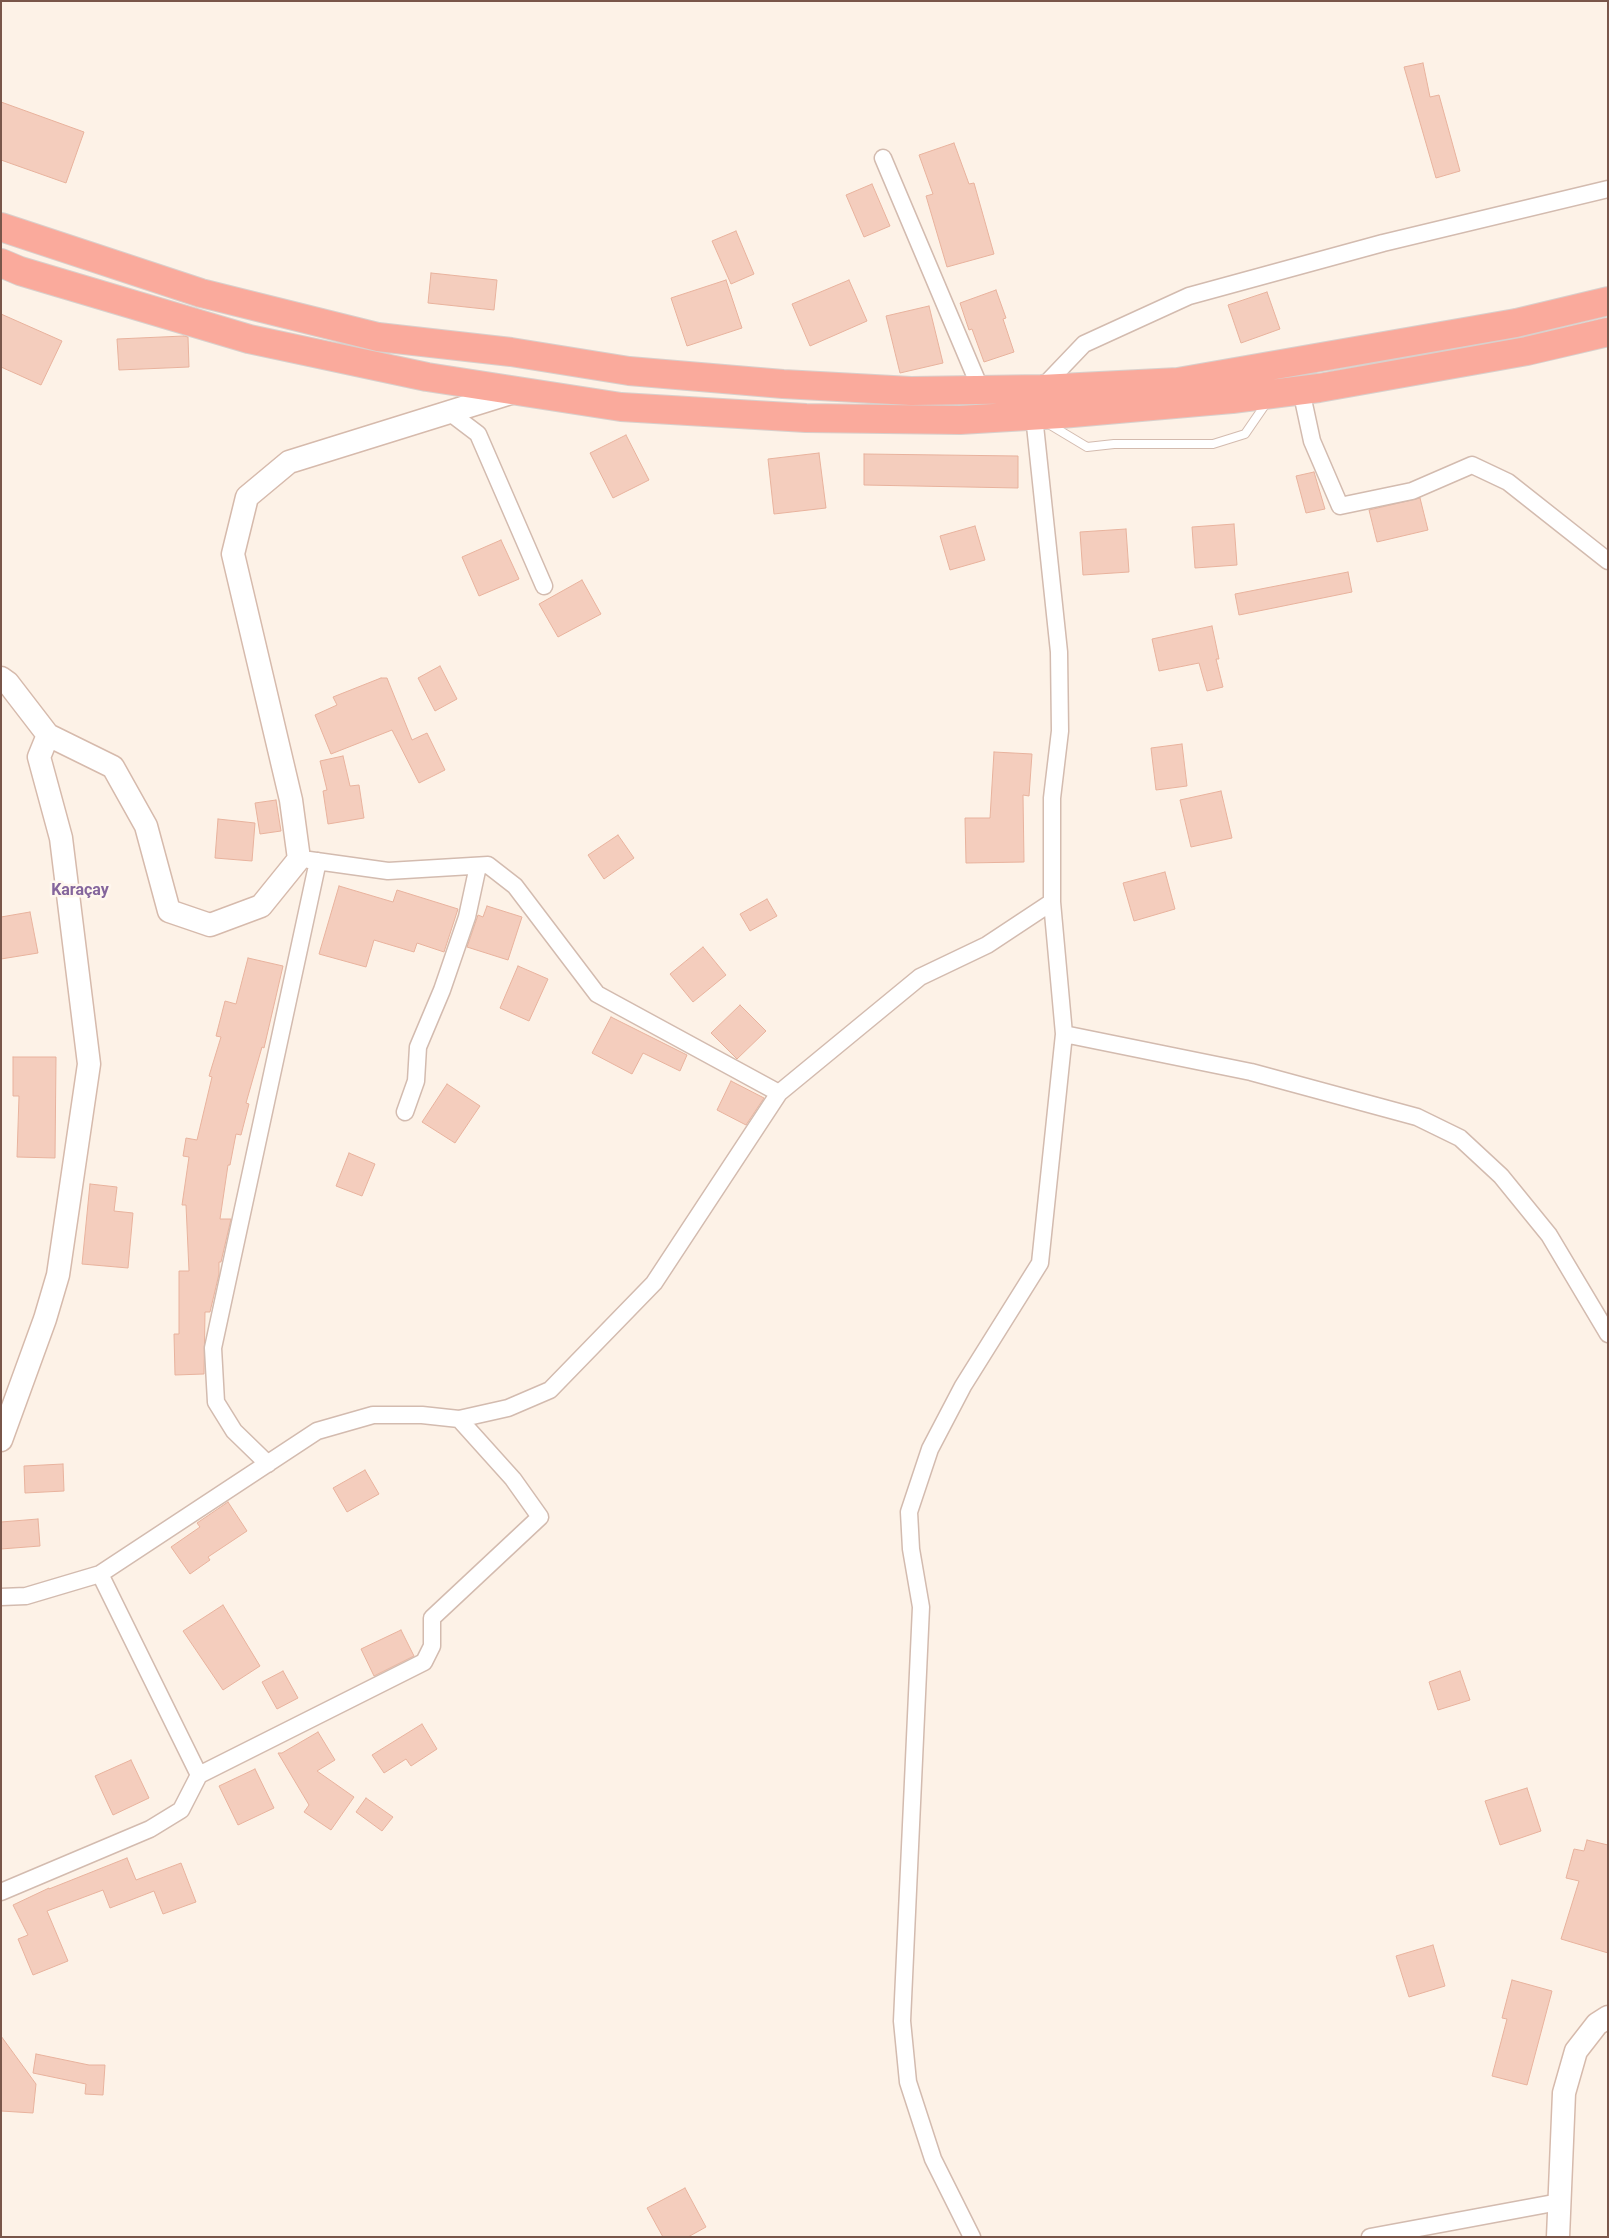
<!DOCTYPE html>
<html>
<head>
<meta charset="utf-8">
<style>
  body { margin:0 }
  #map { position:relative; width:1609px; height:2238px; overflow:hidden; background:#fdf2e7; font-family:Roboto,sans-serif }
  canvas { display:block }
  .frame { position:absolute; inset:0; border:2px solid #79564a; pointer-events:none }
</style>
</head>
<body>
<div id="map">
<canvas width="1609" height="2238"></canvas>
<div class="frame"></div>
</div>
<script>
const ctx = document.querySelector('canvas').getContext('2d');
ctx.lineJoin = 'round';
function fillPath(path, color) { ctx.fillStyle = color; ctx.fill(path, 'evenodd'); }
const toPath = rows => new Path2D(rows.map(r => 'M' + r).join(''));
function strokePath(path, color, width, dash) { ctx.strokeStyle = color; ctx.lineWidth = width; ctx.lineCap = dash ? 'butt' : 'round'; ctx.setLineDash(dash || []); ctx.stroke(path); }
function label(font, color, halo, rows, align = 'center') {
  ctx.font = font + ' Roboto,sans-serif'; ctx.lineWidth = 5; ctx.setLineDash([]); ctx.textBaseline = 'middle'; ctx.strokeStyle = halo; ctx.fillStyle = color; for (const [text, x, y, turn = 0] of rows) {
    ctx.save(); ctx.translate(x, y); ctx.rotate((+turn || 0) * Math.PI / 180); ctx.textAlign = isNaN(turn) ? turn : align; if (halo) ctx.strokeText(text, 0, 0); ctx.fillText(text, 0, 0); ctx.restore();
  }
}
const building = toPath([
  [1423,63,1430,97,1439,95,1460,171,1436,178,1404,67,1423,63],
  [1,102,84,132,66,183,1,160,1,102],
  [954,143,969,184,974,183,994,254,947,267,926,196,933,194,919,155,954,143],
  [872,184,890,226,864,237,846,195,872,184],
  [736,231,754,274,731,284,712,241,736,231],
  [431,273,497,280,494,310,428,303,431,273],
  [726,280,742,328,687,346,671,298,726,280],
  [849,280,867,321,810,346,792,304,849,280],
  [996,290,1006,318,1003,319,1014,352,984,362,972,329,969,330,960,303,996,290],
  [1267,292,1280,329,1241,343,1228,305,1267,292],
  [929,306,943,363,900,373,886,316,929,306],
  [1,314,62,341,41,385,1,367,1,314],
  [184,336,188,337,189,367,119,370,117,339,184,336],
  [626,435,649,480,613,498,590,453,626,435],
  [819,453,826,508,774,514,768,459,819,453],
  [864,454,1018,456,1018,488,864,485,864,454],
  [1314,472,1325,509,1306,513,1296,476,1314,472],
  [1420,498,1428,530,1377,542,1369,510,1420,498],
  [1234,524,1237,565,1195,568,1192,527,1234,524],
  [975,526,985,560,950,570,940,536,975,526],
  [1126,529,1129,572,1083,575,1080,532,1126,529],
  [501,540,519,579,479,596,462,557,501,540],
  [1348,572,1352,592,1239,615,1235,594,1348,572],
  [582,580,601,614,558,637,539,604,582,580],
  [1212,626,1219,659,1216,659,1223,687,1207,691,1199,663,1159,671,1152,639,1212,626],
  [440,666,457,699,435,711,418,678,440,666],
  [381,678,387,678,412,740,427,733,445,770,419,783,392,730,331,754,315,715,337,705,333,697,381,678],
  [1182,744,1187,786,1156,790,1151,748,1182,744],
  [994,752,1032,754,1029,796,1023,795,1024,862,966,863,965,818,990,818,994,752],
  [343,756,350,786,359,785,364,818,328,824,323,791,327,790,320,761,343,756],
  [1221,791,1232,838,1191,847,1180,800,1221,791],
  [276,800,281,831,260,834,255,803,276,800],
  [218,819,255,823,252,861,215,858,218,819],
  [618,835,634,858,604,879,588,855,618,835],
  [1165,872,1175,909,1134,921,1123,883,1165,872],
  [339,886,393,902,397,890,458,909,444,952,417,943,414,952,374,940,366,967,319,954,339,886],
  [767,899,777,916,750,931,740,914,767,899],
  [487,906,522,917,508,960,467,947,478,915,483,917,487,906],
  [30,912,38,953,1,959,1,917,30,912],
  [703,947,726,975,693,1002,670,974,703,947],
  [248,958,283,966,264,1048,262,1047,246,1103,249,1104,241,1135,236,1134,230,1165,228,1165,220,1219,231,1219,221,1262,219,1262,219,1274,210,1312,205,1312,204,1374,175,1375,174,1334,179,1334,179,1271,189,1271,186,1205,182,1205,189,1157,183,1156,186,1138,197,1140,212,1077,209,1076,221,1037,216,1036,225,1001,236,1004,248,958],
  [518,966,548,979,529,1021,500,1008,518,966],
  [740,1005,766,1031,737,1059,711,1033,740,1005],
  [611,1017,687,1055,680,1071,643,1053,632,1074,592,1053,611,1017],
  [13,1057,56,1057,55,1158,17,1157,19,1096,13,1096,13,1057],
  [731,1081,764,1098,746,1125,717,1110,731,1081],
  [447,1084,480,1106,455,1143,422,1122,447,1084],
  [349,1153,375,1164,362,1196,336,1186,349,1153],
  [90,1184,117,1187,114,1211,133,1213,128,1268,82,1264,90,1184],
  [63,1464,64,1491,25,1493,24,1466,63,1464],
  [365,1470,379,1494,347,1512,333,1488,365,1470],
  [228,1502,247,1531,208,1557,210,1560,190,1574,171,1547,200,1527,197,1523,228,1502],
  [38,1519,40,1546,1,1549,1,1522,38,1519],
  [223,1605,260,1666,223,1690,183,1631,223,1605],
  [401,1630,414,1656,374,1676,361,1649,401,1630],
  [283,1671,298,1698,277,1709,262,1682,283,1671],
  [1460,1671,1470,1700,1438,1710,1429,1682,1460,1671],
  [422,1724,437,1749,411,1766,406,1759,384,1773,372,1755,422,1724],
  [318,1732,335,1760,317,1771,354,1797,331,1830,304,1812,309,1805,278,1753,282,1753,318,1732],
  [131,1760,149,1798,113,1815,95,1776,131,1760],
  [255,1769,274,1808,238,1825,219,1786,255,1769],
  [1527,1788,1541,1831,1500,1845,1485,1801,1527,1788],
  [366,1798,393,1817,382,1831,356,1812,366,1798],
  [1587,1840,1608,1845,1608,1953,1561,1939,1579,1881,1566,1878,1574,1849,1584,1851,1587,1840],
  [127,1858,136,1880,181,1863,196,1902,163,1914,154,1891,110,1908,103,1890,47,1911,68,1961,33,1975,18,1939,28,1935,13,1905,49,1888,49,1889,127,1858],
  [1433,1945,1445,1986,1409,1997,1396,1956,1433,1945],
  [1512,1980,1552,1991,1527,2085,1492,2076,1507,2019,1502,2018,1512,1980],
  [1,2036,36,2084,33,2113,1,2111,1,2036],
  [36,2054,89,2065,105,2065,103,2095,85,2094,86,2084,33,2073,36,2054],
  [685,2188,706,2227,688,2237,663,2237,647,2208,685,2188]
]);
fillPath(building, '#f4cdbd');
strokePath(building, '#e8b29d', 1);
const lane = toPath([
  [1047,423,1087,447,1114,444,1213,444,1245,434,1267,402]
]);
const street = toPath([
  [883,158,981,390],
  [1041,389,1084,344,1189,296,1383,243,1608,189],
  [1301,390,1312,441,1340,506,1412,491,1472,465,1508,482,1608,561],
  [449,412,478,434,544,586],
  [309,860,388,871,488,865,515,886,597,994,779,1093],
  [1064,1034,1251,1072,1417,1117,1460,1138,1501,1176,1549,1235,1608,1334],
  [405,1112,416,1081,418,1047,442,990,467,917,478,866],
  [268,1464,234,1431,216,1402,213,1348,318,861],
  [100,1574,199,1775],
  [1,1597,26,1596,100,1574,317,1431,373,1415,422,1415,459,1419,508,1408,550,1390,654,1283,779,1093,920,977,987,945,1052,902],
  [1,1892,150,1829,181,1810,199,1775,424,1662,432,1646,432,1618,540,1517,513,1479,459,1419],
  [972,2237,933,2159,908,2082,902,2021,921,1607,911,1549,909,1512,930,1449,963,1386,1040,1263,1064,1034,1052,902,1052,798,1060,731,1059,652,1034,416],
  [1370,2237,1559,2202]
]);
const secondary = toPath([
  [1,678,8,683,48,735],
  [1,1440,45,1319,58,1275,89,1064,61,838,39,757,48,735,113,767,146,826,169,911,210,925,261,906,299,859,291,800,233,554,247,497,289,462,517,391],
  [1558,2237,1564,2093,1576,2051,1597,2024,1608,2017]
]);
const highway = toPath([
  [1,227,201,293,378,337,511,352,629,371,783,384,911,391,1041,389,1178,382,1516,323,1608,301],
  [1,263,20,271,249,339,427,377,621,407,806,418,960,420,1061,414,1232,399,1319,388,1527,351,1608,332]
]);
strokePath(lane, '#d3bbaf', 10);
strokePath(street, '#d3bbaf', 19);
strokePath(secondary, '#d6baac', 25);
strokePath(highway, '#d9d0cc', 30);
strokePath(lane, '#fff', 8);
strokePath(street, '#fff', 16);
strokePath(secondary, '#fff', 22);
strokePath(highway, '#faaa9c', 28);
label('bold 16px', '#84659c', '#fff7ee', [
  ["Karaçay",80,891]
]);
</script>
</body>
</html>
